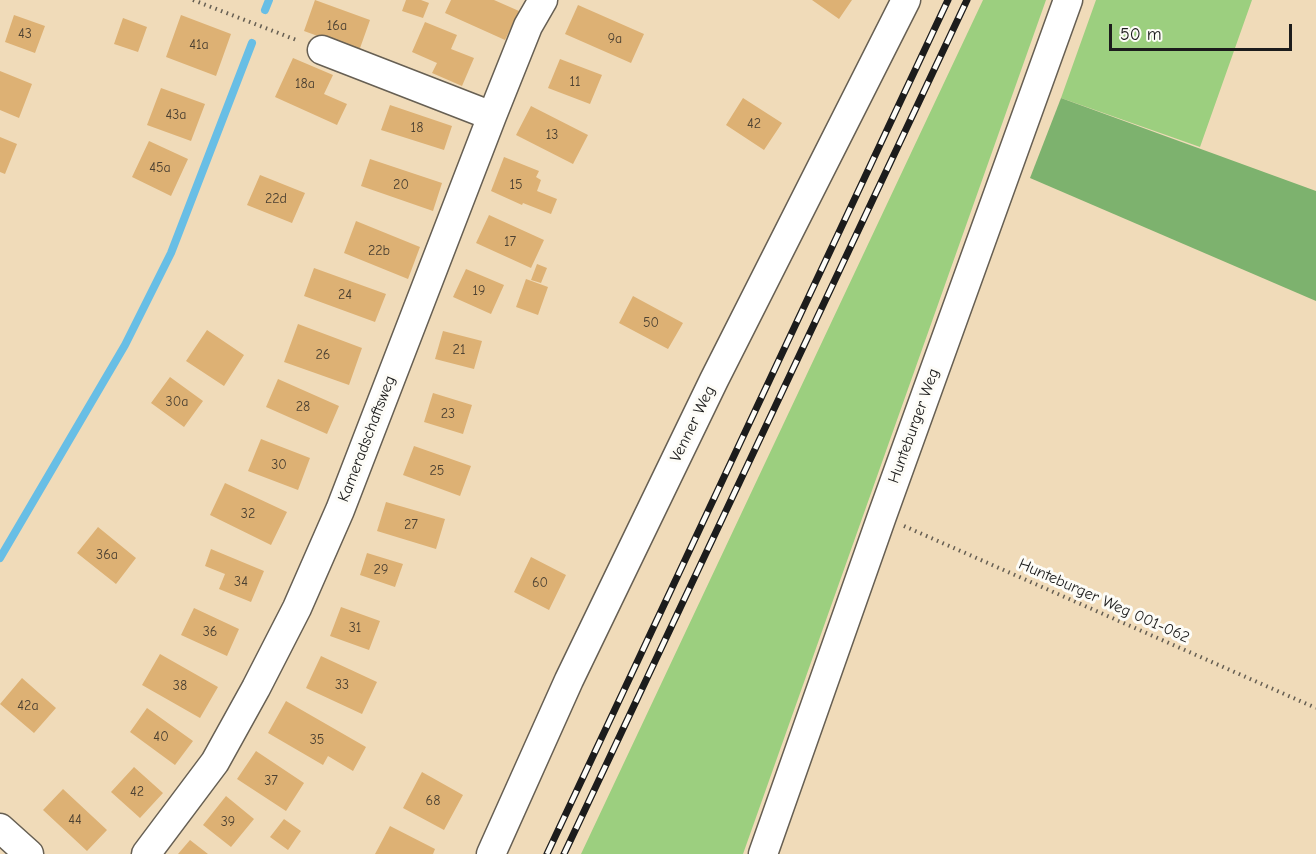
<!DOCTYPE html>
<html>
<head>
<meta charset="utf-8">
<style>
  body { margin:0 }
  #map { position:relative; width:1316px; height:854px; overflow:hidden; background:#f0dbb9; font-family:"Comic Neue",sans-serif }
  canvas { display:block }
  .scale { position:absolute; left:1109px; top:24px; width:183px; height:27px; box-sizing:border-box; border:3px solid #1c1c1c; border-top:0; padding-left:8px; font-size:18px; line-height:21px; white-space:nowrap; color:#1c1c1c; -webkit-text-stroke:4px #fdfcf7; paint-order:stroke }
</style>
</head>
<body>
<div id="map">
<canvas width="1316" height="854"></canvas>
<div class="scale">50 m</div>
</div>
<script>
const ctx = document.querySelector('canvas').getContext('2d');
ctx.lineJoin = 'round';
function fillPath(path, color) { ctx.fillStyle = color; ctx.fill(path, 'evenodd'); }
const toPath = rows => new Path2D(rows.map(r => 'M' + r).join(''));
function strokePath(path, color, width, dash) { ctx.strokeStyle = color; ctx.lineWidth = width; ctx.lineCap = dash ? 'butt' : 'round'; ctx.setLineDash(dash || []); ctx.stroke(path); }
function label(font, color, halo, rows, align = 'center') {
  ctx.font = font + ' "Comic Neue",sans-serif'; ctx.lineWidth = 6; ctx.setLineDash([]); ctx.textBaseline = 'middle'; ctx.strokeStyle = halo; ctx.fillStyle = color; for (const [text, x, y, turn = 0] of rows) {
    ctx.save(); ctx.translate(x, y); ctx.rotate((+turn || 0) * Math.PI / 180); ctx.textAlign = isNaN(turn) ? turn : align; if (halo) ctx.strokeText(text, 0, 0); ctx.fillText(text, 0, 0); ctx.restore();
  }
}
fillPath(toPath([
  [983,0,1046,0,743,854,581,854],
  [1096,0,1252,0,1200,147,1061,98]
]), '#9ccf7f');
fillPath(toPath([
  [1061,98,1316,191,1316,301,1030,178]
]), '#7db26e');
strokePath(toPath([
  [265,10,269,0],
  [0,558,125,345,171,253,252,43]
]), '#68bee5', 8);
fillPath(toPath([
  [315,0,370,20,359,51,304,31],
  [406,0,421,0,429,3,423,18,402,11],
  [451,0,494,0,519,11,505,40,445,13],
  [812,0,852,0,839,19],
  [578,5,644,34,631,63,565,34],
  [14,15,45,26,35,53,5,42],
  [181,15,231,34,216,76,166,57],
  [123,18,147,27,138,52,114,44],
  [425,22,457,35,451,49,474,58,462,86,432,73,437,63,412,52],
  [293,58,333,75,324,94,347,104,337,125,275,97],
  [560,59,602,75,590,104,548,88],
  [0,71,32,84,19,118,0,110],
  [161,88,205,104,191,141,147,125],
  [743,98,782,123,764,150,726,125],
  [390,105,452,126,444,150,381,130],
  [531,106,588,135,573,164,516,135],
  [0,137,17,144,5,174,0,172],
  [149,141,188,159,171,196,132,177],
  [504,157,539,171,536,177,541,180,537,191,557,199,551,214,523,203,522,205,491,191],
  [370,159,442,183,433,211,361,186],
  [260,175,305,193,292,223,247,205],
  [489,215,544,240,531,268,476,243],
  [356,221,420,247,408,279,344,253],
  [537,264,547,268,541,283,531,280],
  [314,268,386,294,375,322,304,296],
  [466,269,504,285,491,314,453,297],
  [526,279,548,287,538,315,516,307],
  [633,296,683,323,668,349,619,323],
  [298,324,362,348,349,385,284,362],
  [207,330,244,355,224,386,186,361],
  [443,331,482,341,474,369,435,359],
  [170,377,203,401,184,427,151,403],
  [278,379,339,406,327,434,266,407],
  [433,393,472,405,463,434,424,422],
  [261,439,310,458,298,490,248,471],
  [414,446,471,466,460,496,403,475],
  [225,483,287,512,271,545,210,515],
  [386,502,445,519,436,549,377,531],
  [98,527,136,558,116,584,77,553],
  [211,549,264,571,251,602,219,589,225,574,205,566],
  [367,553,403,564,395,587,360,575],
  [531,557,566,575,549,610,514,592],
  [341,607,380,621,369,650,330,636],
  [194,608,239,629,227,656,181,635],
  [160,654,218,687,200,718,142,685],
  [321,656,377,682,362,714,306,688],
  [22,678,56,708,34,733,0,704],
  [286,701,366,747,353,771,328,756,323,765,268,733],
  [147,708,193,741,175,765,130,732],
  [256,751,304,783,286,811,237,779],
  [134,767,163,793,140,818,111,792],
  [422,772,463,795,444,830,403,808],
  [63,789,107,830,87,851,43,810],
  [226,796,254,819,231,847,203,825],
  [284,819,301,831,288,850,270,837],
  [390,826,435,849,433,854,375,854],
  [190,840,208,854,178,854]
]), '#ddb174');
const minor = toPath([
  [322,50,492,116],
  [0,828,29,854],
  [146,854,215,762,256,688,297,608,340,510,492,116,528,26,543,0],
  [491,854,569,680,714,380,906,0],
  [763,854,882,516,1068,0]
]);
strokePath(minor, '#665f53', 31);
strokePath(toPath([
  [193,0,299,41],
  [904,526,1316,708]
]), '#665f53', 4, [1.5, 4.5]);
strokePath(minor, '#fff', 28);
const rail = toPath([
  [547,854,948,0],
  [564,854,967,0]
]);
strokePath(rail, '#1c1c1c', 7);
strokePath(rail, '#fdfcf7', 4.5, [14]);
label('14px', '#4c4132', null, [
  ["16a",337,26],
  ["43",25,34],
  ["9a",615,39],
  ["41a",199,45],
  ["11",575,82],
  ["18a",305,84],
  ["43a",176,115],
  ["42",754,124],
  ["18",417,128],
  ["13",552,135],
  ["45a",160,168],
  ["20",401,185],
  ["15",516,185],
  ["22d",276,199],
  ["17",510,242],
  ["22b",379,251],
  ["19",479,291],
  ["24",345,295],
  ["50",651,323],
  ["21",459,350],
  ["26",323,355],
  ["30a",177,402],
  ["28",303,407],
  ["23",448,414],
  ["30",279,465],
  ["25",437,471],
  ["32",248,514],
  ["27",411,525],
  ["36a",107,555],
  ["29",381,570],
  ["34",241,582],
  ["60",540,583],
  ["31",355,628],
  ["36",210,632],
  ["33",342,685],
  ["38",180,686],
  ["42a",28,706],
  ["40",161,737],
  ["35",317,740],
  ["37",271,781],
  ["42",137,792],
  ["68",433,801],
  ["44",75,820],
  ["39",228,822]
]);
label('16px', '#1c1c1c', '#fdfcf7', [
  ["Venner Weg",693,424,-64],
  ["Hunteburger Weg",914,426,-70],
  ["Kameradschaftsweg",367,439,-69],
  ["Hunteburger Weg 001-062",1104,601,24]
]);
</script>
</body>
</html>
